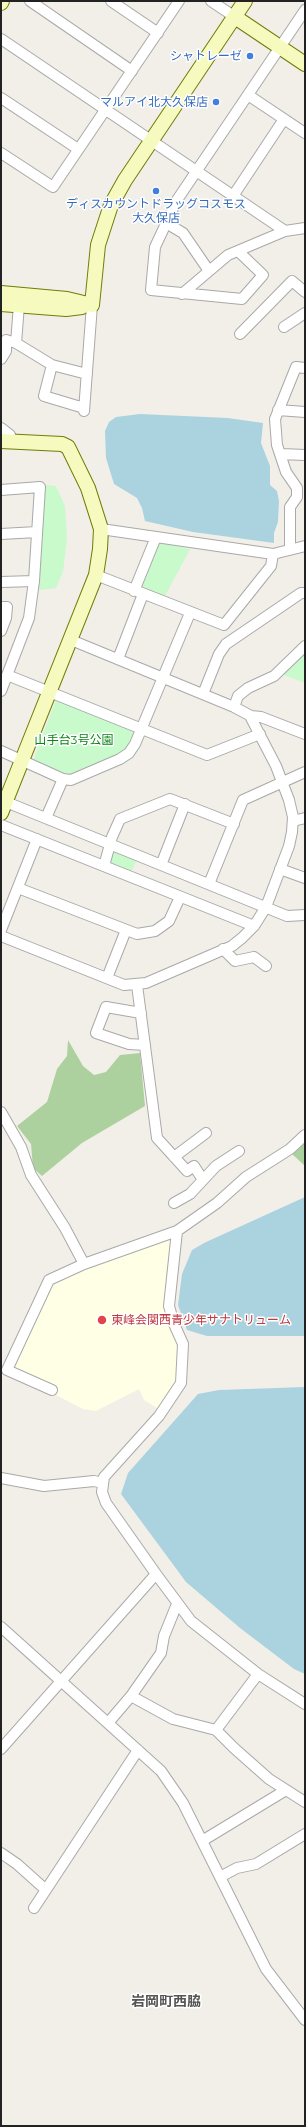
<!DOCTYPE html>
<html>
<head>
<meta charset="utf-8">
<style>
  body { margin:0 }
  #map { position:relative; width:306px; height:2127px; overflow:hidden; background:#f2efe9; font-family:Montserrat,sans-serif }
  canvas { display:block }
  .frame { position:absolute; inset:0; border:2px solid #222; pointer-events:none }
</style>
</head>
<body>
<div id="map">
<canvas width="306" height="2127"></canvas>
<div class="frame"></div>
</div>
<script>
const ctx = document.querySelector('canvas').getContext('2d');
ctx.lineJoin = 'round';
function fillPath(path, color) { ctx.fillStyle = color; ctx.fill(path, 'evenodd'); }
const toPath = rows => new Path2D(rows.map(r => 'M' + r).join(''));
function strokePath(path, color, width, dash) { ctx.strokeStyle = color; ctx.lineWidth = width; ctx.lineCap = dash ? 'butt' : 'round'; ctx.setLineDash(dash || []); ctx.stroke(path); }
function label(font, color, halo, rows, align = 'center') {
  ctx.font = font + ' Montserrat,"Noto Sans JP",sans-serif'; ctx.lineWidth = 3; ctx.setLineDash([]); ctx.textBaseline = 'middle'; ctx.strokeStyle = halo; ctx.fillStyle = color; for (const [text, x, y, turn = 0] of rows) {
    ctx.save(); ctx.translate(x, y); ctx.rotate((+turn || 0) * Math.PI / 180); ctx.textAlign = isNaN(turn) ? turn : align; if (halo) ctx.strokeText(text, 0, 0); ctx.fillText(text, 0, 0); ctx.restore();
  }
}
fillPath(toPath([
  [169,1235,172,1245,167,1311,181,1344,180,1381,159,1409,144,1400,139,1389,96,1411,83,1409,54,1394,58,1387,15,1370,14,1365,52,1282]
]), '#ffffe5');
fillPath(toPath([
  [68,1040,83,1066,94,1075,106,1072,120,1055,140,1053,145,1106,82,1143,42,1176,33,1168,31,1144,17,1126,47,1102,57,1069,67,1056],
  [305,1141,305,1166,292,1154]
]), '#add19e');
fillPath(toPath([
  [45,485,56,486,65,506,67,538,63,572,56,588,41,590,37,587,40,527],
  [158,542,190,549,164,598,138,588],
  [305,652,305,683,281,674],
  [56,700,135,732,132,739,126,750,114,757,69,775,33,761],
  [114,849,137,859,131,873,111,865,109,860]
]), '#c8facc');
fillPath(toPath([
  [140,414,228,418,263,423,261,443,270,466,270,485,277,491,279,501,278,522,274,533,274,543,193,532,145,521,142,508,137,498,114,484,106,458,105,431,109,422,116,417],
  [305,1197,305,1336,207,1336,187,1330,178,1305,182,1274,192,1250,204,1243],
  [305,1387,305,1674,294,1669,240,1628,186,1582,121,1494,128,1473,198,1394,219,1390]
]), '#aad3df');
const street = toPath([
  [30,1,132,71],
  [111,1,158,33],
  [211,1,235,17],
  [1,39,285,231],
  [248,95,305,133],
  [1,98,78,149],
  [1,153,53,187,179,1],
  [233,196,284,119],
  [166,223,183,233,209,271],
  [239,252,263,275,242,299,151,290,155,247,177,200,305,10],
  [182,294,228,255,285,231,305,228],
  [284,327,305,313],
  [240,334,292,281,305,292],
  [16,343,19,305],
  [1,359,6,351,6,340,16,343,52,365,87,374],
  [52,365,44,396,84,408],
  [278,410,305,412],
  [84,411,92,305],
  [1,428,10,435,12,442],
  [281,454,305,455],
  [1,490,40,487,34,581,29,618,1,691],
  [101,529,273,554,305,546],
  [1,534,37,532],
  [290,548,290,507,297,497,297,488,286,472,277,445,275,419,296,367,305,368],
  [96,575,224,625,271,566,273,554],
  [1,582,34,581],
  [134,591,156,537],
  [1,607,7,607,6,618,1,631],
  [71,640,234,707,251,716,261,717,305,734],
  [118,659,143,594],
  [7,675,207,755,260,734],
  [203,694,219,654,226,644,301,593,305,593],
  [234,707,238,696,248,688,274,676,305,646],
  [1,751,63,779,46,818],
  [63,779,71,780,120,759,129,753,135,744,190,613],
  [6,802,287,916,305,915],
  [293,821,305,818],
  [1,825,254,926],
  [161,865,185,804],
  [104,866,112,837,120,819,170,799,234,824],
  [280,869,305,878],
  [209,884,243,800,305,772],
  [18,888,137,934,155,931,169,921,180,897],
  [1,930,37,839],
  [1,936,124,985,146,983,232,946,242,938,254,926,266,907,289,846,292,832,293,817,289,800,276,766,250,716],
  [223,949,235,961,254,957,266,966],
  [107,978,126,930],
  [137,985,157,1138,187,1171,194,1166,203,1180],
  [141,1013,106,1007,96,1033,129,1044,145,1045],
  [1,1112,21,1147,31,1175,65,1228,84,1264],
  [174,1157,206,1133],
  [174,1203,190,1194,216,1166,239,1151],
  [52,1390,7,1370,49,1280,84,1264,177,1231,217,1203,246,1177,290,1149,305,1135],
  [1,1478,44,1486,94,1481,103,1483],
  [156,1574,191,1621,258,1674,305,1704],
  [1,1627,161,1771,183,1803,266,1969,305,2020],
  [131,1696,161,1653,164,1636,177,1604],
  [108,1723,131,1696,173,1719,216,1730,234,1748,269,1779,305,1802],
  [216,1730,258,1674],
  [1,1749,156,1574,106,1503,102,1492,104,1477,159,1416,181,1383,183,1344,174,1324,169,1306,177,1231],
  [202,1841,286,1790],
  [1,1853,17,1864,46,1890],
  [220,1877,237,1868,256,1864,305,1834],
  [34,1908,138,1750]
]);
const secondary = toPath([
  [1,3,2,1],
  [235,17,305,64],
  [1,293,67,299,92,305],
  [1,304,66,309,82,307],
  [92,305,98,245,111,205,125,180,245,1],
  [1,441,62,444,68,447,88,488,101,529,100,549,96,575,1,813]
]);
strokePath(street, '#a9a9a9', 12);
strokePath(secondary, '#707d05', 16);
strokePath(street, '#fff', 10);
strokePath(secondary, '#f7fabf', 14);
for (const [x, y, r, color] of [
  [250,56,4,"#3f7fe0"],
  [216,102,4,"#3f7fe0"],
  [156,191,4,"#3f7fe0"],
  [102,1320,5,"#e0444e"]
]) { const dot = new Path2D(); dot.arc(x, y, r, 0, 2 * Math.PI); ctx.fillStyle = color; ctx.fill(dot); strokePath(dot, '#fff', 1.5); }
label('12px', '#366cbe', '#fff', [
  ["シャトレーゼ",242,56],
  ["マルアイ北大久保店",208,102],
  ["ディスカウントドラッグコスモス",156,204,"center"],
  ["大久保店",156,218,"center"]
], 'right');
label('12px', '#0c8416', '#fff', [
  ["山手台3号公園",74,740]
]);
label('12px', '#be3a42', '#fff', [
  ["東峰会関西青少年サナトリューム",111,1320]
], 'left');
label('bold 14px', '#555', '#fff', [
  ["岩岡町西脇",166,2002]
]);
</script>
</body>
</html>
